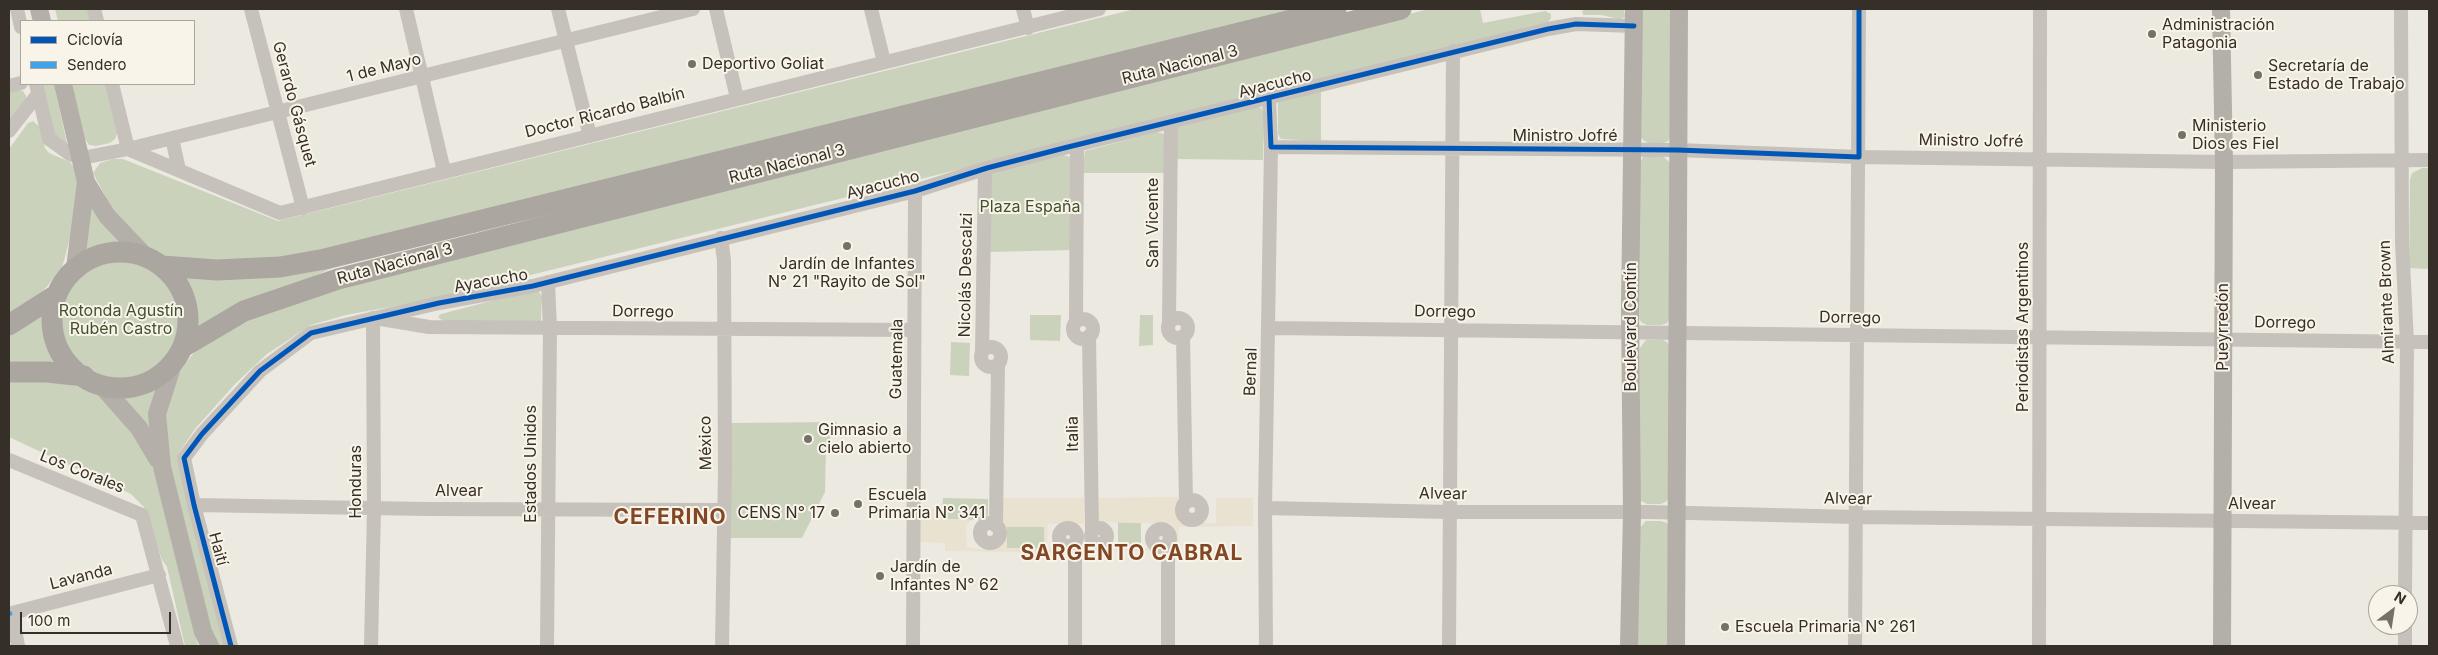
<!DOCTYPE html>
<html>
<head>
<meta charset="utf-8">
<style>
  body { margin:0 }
  #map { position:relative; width:2438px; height:655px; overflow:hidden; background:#ece9e1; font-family:Inter,sans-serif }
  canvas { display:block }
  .frame { position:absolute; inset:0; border:10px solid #362f28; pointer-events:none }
  .legend { position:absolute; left:20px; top:20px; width:175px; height:65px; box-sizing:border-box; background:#f9f4e9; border:1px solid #aba59c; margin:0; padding:6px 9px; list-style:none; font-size:15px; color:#362f28 }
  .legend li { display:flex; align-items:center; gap:10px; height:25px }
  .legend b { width:25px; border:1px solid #aba59c }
  .north { position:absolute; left:2368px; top:585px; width:50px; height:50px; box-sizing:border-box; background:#f9f4e9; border:1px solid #aba59c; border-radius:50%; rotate:31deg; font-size:14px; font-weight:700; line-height:20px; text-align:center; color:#362f28 }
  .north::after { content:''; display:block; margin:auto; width:18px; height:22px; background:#767069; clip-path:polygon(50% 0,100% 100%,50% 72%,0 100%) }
  .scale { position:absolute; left:20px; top:612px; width:151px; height:22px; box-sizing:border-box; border:2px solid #362f28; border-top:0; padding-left:6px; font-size:15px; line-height:18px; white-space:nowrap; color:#362f28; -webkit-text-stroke:4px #f9f4e9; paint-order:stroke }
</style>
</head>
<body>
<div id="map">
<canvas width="2438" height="655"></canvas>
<div class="frame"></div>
<ul class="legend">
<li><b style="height:6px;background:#0057b8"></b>Ciclovía</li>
<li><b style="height:6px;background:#3fa3eb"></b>Sendero</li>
</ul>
<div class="north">N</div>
<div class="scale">100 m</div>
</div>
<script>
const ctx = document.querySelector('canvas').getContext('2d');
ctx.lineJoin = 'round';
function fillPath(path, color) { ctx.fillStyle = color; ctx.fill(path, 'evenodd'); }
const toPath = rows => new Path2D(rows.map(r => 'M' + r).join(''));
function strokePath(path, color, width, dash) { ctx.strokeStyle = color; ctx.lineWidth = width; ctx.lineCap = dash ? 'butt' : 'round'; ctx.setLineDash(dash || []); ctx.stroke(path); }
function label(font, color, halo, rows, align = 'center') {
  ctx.font = font + ' Inter,sans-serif'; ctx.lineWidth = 4; ctx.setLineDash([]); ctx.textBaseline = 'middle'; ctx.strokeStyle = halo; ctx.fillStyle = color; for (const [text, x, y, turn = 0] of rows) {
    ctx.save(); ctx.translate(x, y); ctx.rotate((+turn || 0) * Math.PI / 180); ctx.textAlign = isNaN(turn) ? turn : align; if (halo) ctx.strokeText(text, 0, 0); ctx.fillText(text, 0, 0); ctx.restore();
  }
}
fillPath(toPath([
  [55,9,88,9,91,21,58,21],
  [1135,9,1312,9,278,261,171,259,150,250,116,216,93,173,100,163,113,159,123,159,278,221],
  [1429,9,1480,9,1483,23,1545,11,1551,14,1551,18,1548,22,961,169,429,300,346,315,311,325,267,354,235,384,195,429,178,454,226,646,213,646,170,477,164,415,175,382,183,366,199,347,228,327,374,275],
  [1582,9,1624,9,1625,17,1619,19,1601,15,1583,15],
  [1640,9,1670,9,1671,135,1668,141,1662,144,1648,143,1642,139,1639,133],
  [41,84,54,84,67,144,56,139],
  [71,84,107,84,118,131,115,139,110,143,96,146,89,145,85,139],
  [19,90,23,91,26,96,26,101,9,124,9,93],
  [1321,90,1321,141,1281,139,1278,134,1278,103,1283,99],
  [1255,106,1261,108,1264,114,1263,160,1176,159,1178,127],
  [33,121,40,127,45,148,49,153,70,162,76,170,78,181,76,215,62,268,44,290,9,318,9,149,28,123],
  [1157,132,1164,134,1165,173,1082,173,1085,151],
  [1063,155,1071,157,1072,250,989,252,991,174],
  [1648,155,1663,156,1671,164,1670,317,1667,323,1661,325,1647,325,1641,322,1638,316,1640,163,1643,157],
  [2422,168,2429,168,2429,269,2409,268,2410,180,2412,173],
  [90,204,122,243,93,248,84,251],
  '61 320a60 60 0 1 1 120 0a60 60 0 1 1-120 0Z',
  [334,267,199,331,191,291,180,272],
  [533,290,539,292,542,296,541,321,443,321,438,317,441,314],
  [44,313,44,336,49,351,59,365,9,362,9,334],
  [1030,315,1061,315,1060,341,1030,340],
  [1140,315,1153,315,1153,345,1139,346],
  [1646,340,1663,340,1668,343,1670,349,1670,495,1667,501,1661,504,1647,504,1641,501,1638,495,1640,348],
  [951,342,970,343,969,376,950,375],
  [35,377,77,386,100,396,129,426,147,453,154,471,198,646,185,646,167,567,162,560,144,507,131,494,9,437,9,379],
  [159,384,152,436,123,397,151,389],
  [837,422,826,448,825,492,802,538,729,538,731,423],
  [943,498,988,499,988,515,983,520,946,519,942,515],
  [1646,521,1661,521,1667,523,1670,529,1669,646,1636,646,1639,529],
  [1118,522,1141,523,1141,548,1118,548],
  [1007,527,1044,527,1044,549,1007,548]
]), '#cad2bc');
fillPath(toPath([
  [1179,497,1179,523,1216,523,1216,498,1253,498,1253,526,1179,527,1178,551,1173,551,1172,524,1099,522,1095,498],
  [1002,498,1084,498,1084,524,1077,524,1081,533,1082,548,1157,548,1161,551,1078,550,1078,531,1075,527,1067,524,1048,524,1047,548,1067,550,1068,553,945,551,945,543,916,542,916,508,937,509,938,504,942,504,942,515,946,519,972,520,966,525,967,547,988,550,989,545,998,542,1002,535],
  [1007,527,1044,527,1044,549,1007,548]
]), '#eae2d1');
strokePath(toPath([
  [17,9,21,27],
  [94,9,97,21],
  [251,9,303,208],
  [406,9,444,171],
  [558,9,590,136],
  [716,9,737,98],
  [871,9,884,62],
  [1023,9,1028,28],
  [2401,9,2402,243,2407,342,2405,595],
  [36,84,49,139,70,154,82,158,128,149,693,9],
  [112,84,128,149],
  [9,86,21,83],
  [9,131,38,94],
  [172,138,179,170],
  [1271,147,1678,150,1859,157,2224,162,2429,160],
  [128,149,280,213,1099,9],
  [721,238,724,260,725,470,722,646],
  '1168 328a10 10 0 1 1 20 0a10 10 0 1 1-20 0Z',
  '1073 329a10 10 0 1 1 20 0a10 10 0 1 1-20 0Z',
  [381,319,429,327,914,330],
  [1076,321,1077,145],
  [1169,324,1171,123],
  [1270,328,2429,342],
  [1089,336,1092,531],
  [1183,336,1186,503],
  '981 357a10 10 0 1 1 20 0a10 10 0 1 1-20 0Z',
  [982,351,985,169],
  [9,460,142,515,177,646],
  '1182 510a10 10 0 1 1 20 0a10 10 0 1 1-20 0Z',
  [194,505,426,509,723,510],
  [1265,508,1449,512,1649,512,1856,517,2429,523],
  '980 533a10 10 0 1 1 20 0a10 10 0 1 1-20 0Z',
  [996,526,998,364],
  '1091 536a8 8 0 1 1 16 0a8 8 0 1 1-16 0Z',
  '1059 537a9 9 0 1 1 18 0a9 9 0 1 1-18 0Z',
  '1152 538a9 9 0 1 1 18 0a9 9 0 1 1-18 0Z',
  [1168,543,1168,646],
  [18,646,12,613,159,575],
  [231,646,194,505,184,458,202,434,260,371,311,333,439,303,533,286,915,191,987,168,1064,148,1548,29,1576,24,1634,26],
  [371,646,374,508,373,318],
  [547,646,550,328,548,282],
  [913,646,915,191],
  [1075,646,1075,543],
  [1266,646,1265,508,1271,147,1269,98],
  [1449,646,1453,51],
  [1855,646,1859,9],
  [2039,646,2040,9],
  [2405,646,2405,625]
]), '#c6c1ba', 14);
strokePath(toPath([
  [39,9,42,21],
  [2221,9,2224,162,2222,646],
  [63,84,86,182,75,268],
  [86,182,107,216,146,257],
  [173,364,157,414,162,467,203,632,210,646],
  [101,385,139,428,158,460],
  [1629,646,1632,512,1630,306,1634,9],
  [1676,646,1679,9]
]), '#b4afa9', 18);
strokePath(toPath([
  '52 320a68 68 0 1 1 136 0a68 68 0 1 1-136 0Z',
  [162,266,217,270,280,267,325,259,1336,9],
  [9,325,56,295],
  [183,347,244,311,338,279,1401,9],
  [9,372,47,372,84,376]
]), '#aba7a0', 21);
strokePath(toPath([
  [9,614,12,613]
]), '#3fa3eb', 4, [8, 4]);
strokePath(toPath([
  [1269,98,1271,147,1678,150,1859,157,1859,9],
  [231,646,194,505,184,458,202,434,260,371,311,333,439,303,533,286,915,191,987,168,1064,148,1548,29,1576,24,1634,26]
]), '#0057b8', 5);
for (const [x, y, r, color] of [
  [2152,34,5,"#767069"],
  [692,64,5,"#767069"],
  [2258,75,5,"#767069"],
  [2182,135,5,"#767069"],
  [847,246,5,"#767069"],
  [808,439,5,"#767069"],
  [858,504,5,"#767069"],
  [835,513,5,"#767069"],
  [880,576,5,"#767069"],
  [1725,627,5,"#767069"]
]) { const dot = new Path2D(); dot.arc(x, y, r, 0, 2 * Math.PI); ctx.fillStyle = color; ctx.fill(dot); strokePath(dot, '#f9f4e9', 2); }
label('16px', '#362f28', '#f9f4e9', [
  ["Administración",2162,25],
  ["Patagonia",2162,43],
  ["Deportivo Goliat",702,64],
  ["Secretaría de",2268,66],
  ["Estado de Trabajo",2268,84],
  ["Ministerio",2192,126],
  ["Dios es Fiel",2192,144],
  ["Jardín de Infantes",847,264,"center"],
  ["N° 21 \"Rayito de Sol\"",847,282,"center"],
  ["Gimnasio a",818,430],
  ["cielo abierto",818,448],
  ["Escuela",868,495],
  ["Primaria N° 341",868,513],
  ["CENS N° 17",825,513,"right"],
  ["Jardín de",890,567],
  ["Infantes N° 62",890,585],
  ["Escuela Primaria N° 261",1735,627]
], 'left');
label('16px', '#362f28', '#f9f4e9', [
  ["Ruta Nacional 3",1180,65,-14],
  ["1 de Mayo",384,68,-14],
  ["Ayacucho",1275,84,-14],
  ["Gerardo Gásquet",294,104,75],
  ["Doctor Ricardo Balbín",605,113,-14],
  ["Ministro Jofré",1565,136],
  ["Ministro Jofré",1971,141,1],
  ["Ruta Nacional 3",787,164,-14],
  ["Ayacucho",883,185,-14],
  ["San Vicente",1153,223,-90],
  ["Ruta Nacional 3",395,264,-15],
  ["Nicolás Descalzi",966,275,-89],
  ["Ayacucho",491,281,-10],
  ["Almirante Brown",2387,302,-92],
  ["Dorrego",643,312,1],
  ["Dorrego",1445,312,1],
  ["Dorrego",1850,318,1],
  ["Dorrego",2285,323,1],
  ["Boulevard Contín",1631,327,-90],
  ["Periodistas Argentinos",2023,327,-90],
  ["Pueyrredón",2223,327,-90],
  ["Guatemala",897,359,-89],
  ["Bernal",1251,372,-88],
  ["Italia",1073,434,-91],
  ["México",706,443,-91],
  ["Estados Unidos",531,464,-90],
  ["Los Corales",82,472,22],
  ["Honduras",356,482,-90],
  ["Alvear",459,491],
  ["Alvear",1443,494,1],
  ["Alvear",1848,499,1],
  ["Alvear",2252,504],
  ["Haití",218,549,75],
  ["Lavanda",81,577,-14]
]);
label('16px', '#40532d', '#f9f4e9', [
  ["Plaza España",1030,207],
  ["Rotonda Agustín",121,311],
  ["Rubén Castro",121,329]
]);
ctx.letterSpacing = '1px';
label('bold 21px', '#824725', '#f9f4e9', [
  ["CEFERINO",670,518],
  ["SARGENTO CABRAL",1132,554]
]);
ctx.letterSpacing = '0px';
</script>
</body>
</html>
